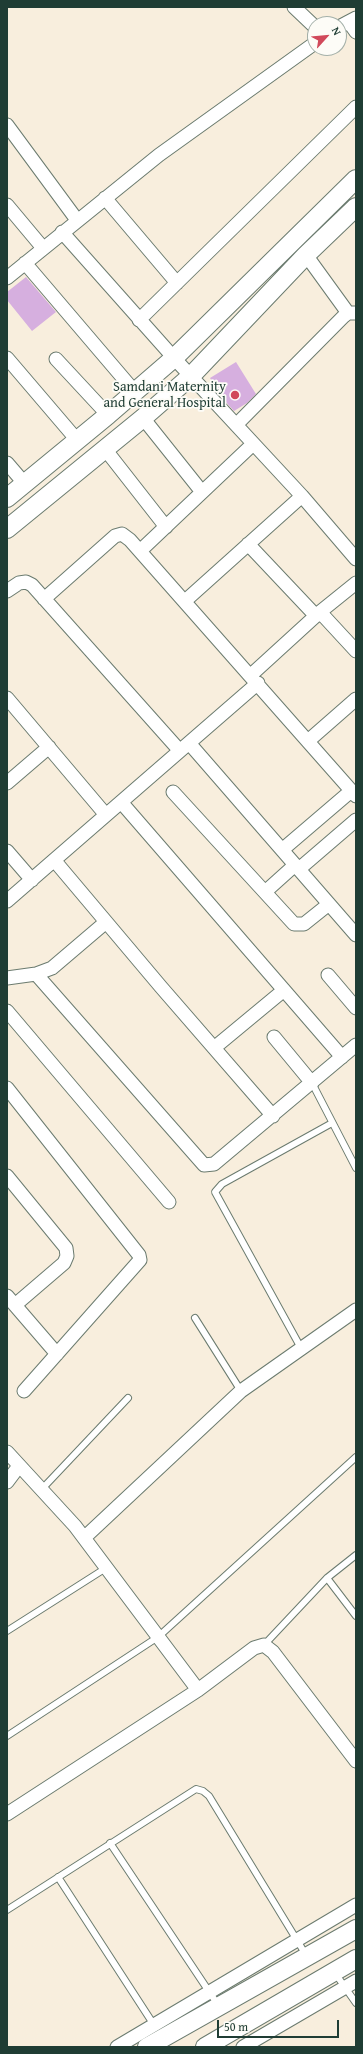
<!DOCTYPE html>
<html>
<head>
<meta charset="utf-8">
<style>
  body { margin:0 }
  #map { position:relative; width:363px; height:2054px; overflow:hidden; background:#f8eedd; font-family:"Gentium Book Plus",serif }
  canvas { display:block }
  .frame { position:absolute; inset:0; border:8px solid #1f3d34; pointer-events:none }
  .north { position:absolute; left:307px; top:16px; width:40px; height:40px; box-sizing:border-box; background:#fdfcf7; border:1px solid #a4b0a9; border-radius:50%; rotate:63deg; font-size:11px; font-weight:700; line-height:16px; text-align:center; color:#1f3d34 }
  .north::after { content:''; display:block; margin:auto; width:14px; height:18px; background:#d1495b; clip-path:polygon(50% 0,100% 100%,50% 72%,0 100%) }
  .scale { position:absolute; left:217px; top:2020px; width:122px; height:18px; box-sizing:border-box; border:2px solid #1f3d34; border-top:0; padding-left:5px; font-size:12px; line-height:14px; white-space:nowrap; color:#1f3d34; -webkit-text-stroke:3px #fdfcf7; paint-order:stroke }
</style>
</head>
<body>
<div id="map">
<canvas width="363" height="2054"></canvas>
<div class="frame"></div>
<div class="north">N</div>
<div class="scale">50 m</div>
</div>
<script>
const ctx = document.querySelector('canvas').getContext('2d');
ctx.lineJoin = 'round';
function fillPath(path, color) { ctx.fillStyle = color; ctx.fill(path, 'evenodd'); }
const toPath = rows => new Path2D(rows.map(r => 'M' + r).join(''));
function strokePath(path, color, width, dash) { ctx.strokeStyle = color; ctx.lineWidth = width; ctx.lineCap = dash ? 'butt' : 'round'; ctx.setLineDash(dash || []); ctx.stroke(path); }
function label(font, color, halo, rows, align = 'center') {
  ctx.font = font + ' "Gentium Book Plus",serif'; ctx.lineWidth = 3.5; ctx.setLineDash([]); ctx.textBaseline = 'middle'; ctx.strokeStyle = halo; ctx.fillStyle = color; for (const [text, x, y, turn = 0] of rows) {
    ctx.save(); ctx.translate(x, y); ctx.rotate((+turn || 0) * Math.PI / 180); ctx.textAlign = isNaN(turn) ? turn : align; if (halo) ctx.strokeText(text, 0, 0); ctx.fillText(text, 0, 0); ctx.restore();
  }
}
fillPath(toPath([
  [26,277,56,312,32,331,7,300,7,292],
  [236,362,256,394,247,403,234,411,224,400,210,378]
]), '#d6afdf');
const lane = toPath([
  [312,1083,356,1168],
  [195,1318,241,1391],
  [301,1348,215,1192,222,1184,332,1123],
  [41,1490,128,1398],
  [327,1578,356,1616],
  [7,1631,106,1568],
  [264,1645,327,1578,356,1555],
  [7,1736,158,1637,356,1457],
  [110,1843,218,2005],
  [58,1877,154,2025],
  [7,1910,196,1789,203,1791,209,1796,306,1955],
  [335,1973,356,2003]
]);
const street = toPath([
  [294,7,315,27],
  [349,22,356,32],
  [339,27,356,18],
  [7,125,77,220],
  [105,198,177,283],
  [7,205,43,248],
  [62,232,174,358,302,496,356,559],
  [306,255,348,313],
  [25,263,135,392],
  [7,278,159,155,315,43],
  [139,320,356,107],
  [7,358,77,440],
  [56,359,108,415],
  [143,418,202,492],
  [236,425,343,317,348,313,356,313],
  [105,449,166,527],
  [7,463,25,484],
  [248,544,316,616],
  [140,551,253,444],
  [7,591,19,583,26,582,32,585,180,751],
  [44,599,115,536,122,534,130,540,356,796],
  [185,601,302,496],
  [320,612,356,651],
  [251,675,320,612,356,583],
  [7,698,106,815],
  [308,741,356,699],
  [189,743,356,935],
  [7,783,49,747],
  [173,792,294,924,304,924,329,904],
  [121,802,342,1057],
  [282,850,351,791],
  [7,851,32,880],
  [54,860,161,987,273,1116],
  [299,869,356,820],
  [265,892,295,865],
  [7,901,258,683],
  [36,974,204,1165,214,1164,356,1045],
  [328,975,356,1008],
  [7,978,36,974,52,968,106,922],
  [7,1011,169,1202],
  [274,1037,312,1083],
  [214,1048,284,990],
  [7,1088,139,1255,140,1260,24,1391],
  [7,1176,66,1248,67,1256,64,1263,15,1305],
  [7,1296,57,1354],
  [7,1452,75,1526,198,1690],
  [7,1482,19,1466],
  [84,1538,241,1391,356,1310],
  [7,1814,198,1690,254,1648,264,1645,273,1652,356,1761],
  [117,2047,356,1905],
  [243,2047,356,1981]
]);
const secondary = toPath([
  [7,498,108,415,174,358,356,179],
  [7,529,143,418,191,376,306,255,356,207],
  [147,2047,356,1929],
  [205,2047,356,1959]
]);
strokePath(lane, '#6b7b6f', 8);
strokePath(street, '#6b7b6f', 15);
strokePath(secondary, '#6b7b6f', 20);
strokePath(lane, '#fff', 6);
strokePath(street, '#fff', 13);
strokePath(secondary, '#fff', 18);
for (const [x, y, r, color] of [
  [235,395,5,"#d1495b"]
]) { const dot = new Path2D(); dot.arc(x, y, r, 0, 2 * Math.PI); ctx.fillStyle = color; ctx.fill(dot); strokePath(dot, '#fdfcf7', 1.5); }
label('14px', '#1f3d34', '#fdfcf7', [
  ["Samdani Maternity",226,387],
  ["and General Hospital",226,403]
], 'right');
</script>
</body>
</html>
